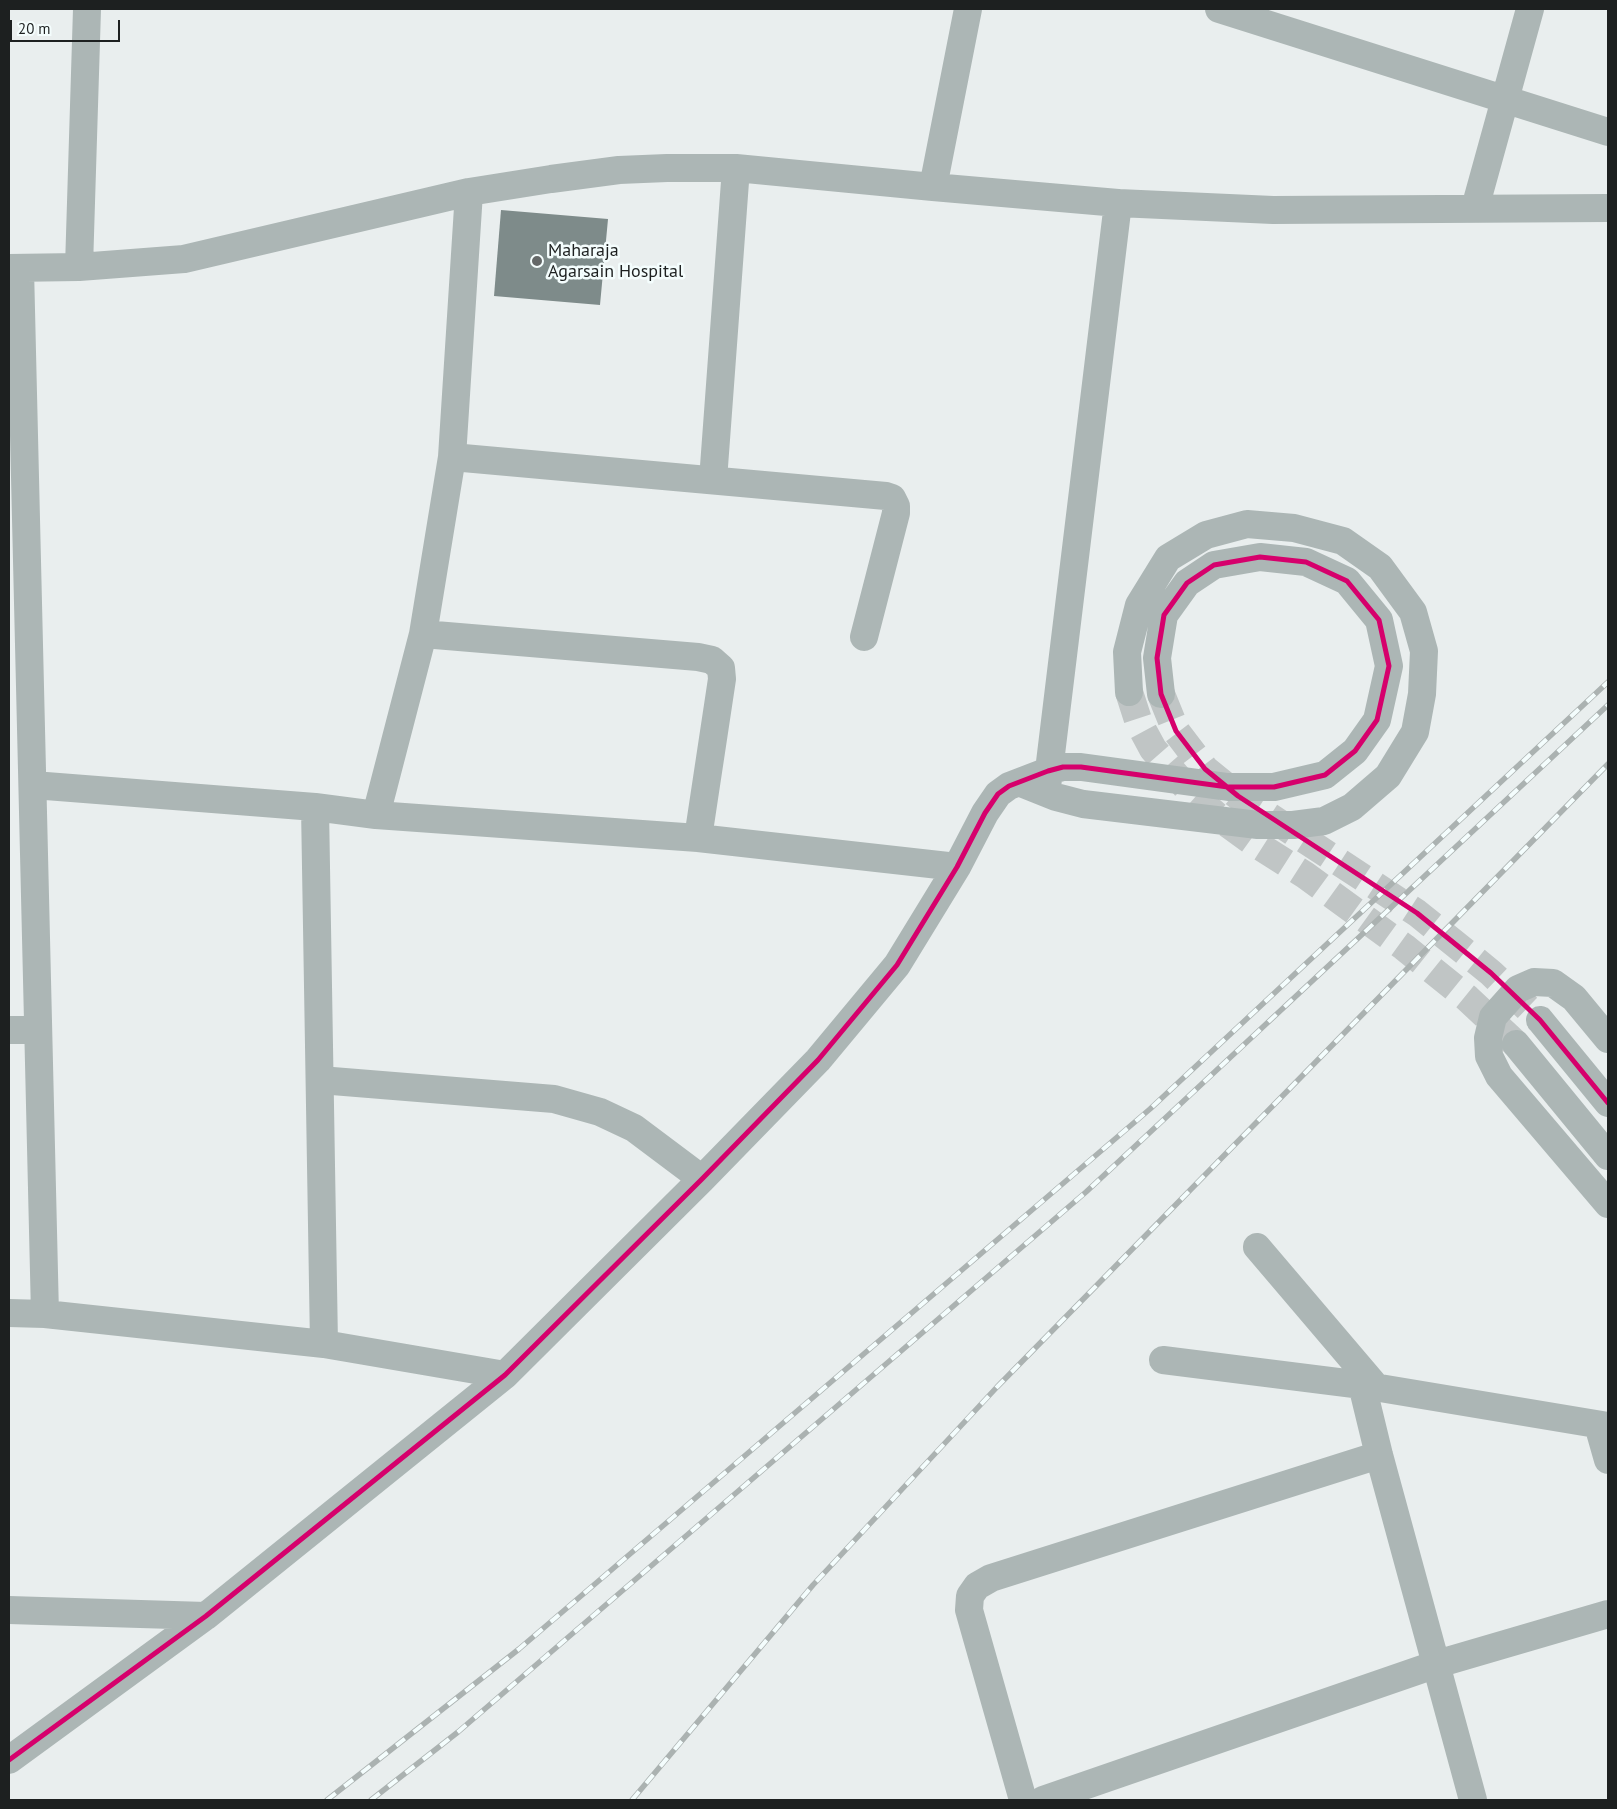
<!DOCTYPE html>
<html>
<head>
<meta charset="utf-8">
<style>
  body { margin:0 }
  #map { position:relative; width:1617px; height:1809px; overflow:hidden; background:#e9eeee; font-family:"PT Sans",sans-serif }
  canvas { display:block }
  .frame { position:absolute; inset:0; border:10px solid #1d2020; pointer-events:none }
  .scale { position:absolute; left:10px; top:20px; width:110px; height:22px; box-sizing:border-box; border:2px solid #1d2020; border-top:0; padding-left:6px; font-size:15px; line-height:18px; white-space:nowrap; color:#1d2020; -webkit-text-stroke:4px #f4fdfd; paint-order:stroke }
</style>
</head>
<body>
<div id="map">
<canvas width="1617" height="1809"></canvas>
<div class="frame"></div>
<div class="scale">20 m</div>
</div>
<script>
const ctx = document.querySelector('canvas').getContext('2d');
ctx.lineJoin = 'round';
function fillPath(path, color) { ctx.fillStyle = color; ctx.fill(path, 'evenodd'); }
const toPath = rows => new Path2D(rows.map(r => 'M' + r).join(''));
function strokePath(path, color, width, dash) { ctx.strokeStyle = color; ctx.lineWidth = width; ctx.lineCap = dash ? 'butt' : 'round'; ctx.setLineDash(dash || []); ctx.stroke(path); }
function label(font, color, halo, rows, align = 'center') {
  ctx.font = font + ' "PT Sans",sans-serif'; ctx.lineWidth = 5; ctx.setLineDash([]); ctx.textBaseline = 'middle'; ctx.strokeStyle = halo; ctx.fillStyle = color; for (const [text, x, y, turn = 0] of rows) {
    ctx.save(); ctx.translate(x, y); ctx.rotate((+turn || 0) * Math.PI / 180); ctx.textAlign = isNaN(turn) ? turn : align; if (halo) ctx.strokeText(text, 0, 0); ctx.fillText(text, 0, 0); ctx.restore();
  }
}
fillPath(toPath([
  [501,210,608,219,600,305,494,296]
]), '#7e8b8a');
strokePath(toPath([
  [1129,692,1139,723,1153,749,1193,795,1217,816,1253,842,1305,875,1404,947,1467,998,1516,1044],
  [1161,694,1176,731,1205,769,1238,796,1417,913,1491,973,1540,1020]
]), '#c0c5c5', 28, [28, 14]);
strokePath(toPath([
  [1219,9,1608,132],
  [933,187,968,9],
  [1475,208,1530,9],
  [79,267,87,9],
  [9,268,79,267,184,259,469,192,551,179,619,170,667,168,736,168,933,187,1118,203,1273,210,1608,208],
  [20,268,45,1314],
  [452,457,886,496,892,498,896,506,896,513,864,637],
  [713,480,736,168],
  [423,634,698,657,712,660,721,668,722,679,698,838],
  [1021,783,1056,797,1083,804,1258,825,1293,825,1324,821,1352,807,1388,776,1415,732,1422,694,1424,651,1413,612,1380,567,1343,541,1294,528,1247,524,1206,535,1168,558,1139,605,1127,652,1129,692],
  [33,785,315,807,376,815,698,838,957,867],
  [1047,787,1118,203],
  [315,807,324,1344],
  [376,815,423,634,452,457,469,192],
  [1540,1020,1608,1103],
  [9,1030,38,1030],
  [1608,1039,1574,998,1553,983,1534,982,1518,989,1493,1017,1488,1038,1489,1056,1499,1076,1608,1204],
  [1516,1044,1608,1156],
  [320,1080,554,1099,600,1112,634,1128,702,1179],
  [1257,1247,1377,1388],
  [9,1313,45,1314,324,1344,505,1375],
  [1163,1360,1362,1385,1608,1426],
  [1362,1385,1379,1455,1473,1800],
  [1598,1425,1608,1460],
  [9,1610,206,1616],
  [9,1760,206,1616,505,1375,702,1179,818,1060,897,965,957,867,985,813,998,794,1009,786,1048,771,1063,767,1081,767,1228,787,1274,787,1325,775,1355,751,1377,720,1389,666,1379,620,1347,581,1306,562,1260,557,1214,565,1187,583,1164,615,1157,658,1161,694],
  [1023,1800,969,1610,970,1596,977,1586,991,1578,1379,1455],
  [1043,1800,1437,1664,1608,1614]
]), '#acb6b5', 28);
const rail = toPath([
  [327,1800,519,1649,1150,1109,1608,682],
  [371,1800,458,1732,1086,1192,1608,705],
  [632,1800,813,1585,997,1387,1608,764]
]);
strokePath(rail, '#abb2b1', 5.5);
strokePath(rail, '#f4fdfd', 4, [11]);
strokePath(toPath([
  [9,1760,206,1616,505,1375,702,1179,818,1060,897,965,957,867,985,813,998,794,1009,786,1048,771,1063,767,1081,767,1228,787,1274,787,1325,775,1355,751,1377,720,1389,666,1379,620,1347,581,1306,562,1260,557,1214,565,1187,583,1164,615,1157,658,1161,694,1176,731,1205,769,1238,796,1417,913,1491,973,1540,1020,1608,1103]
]), '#d6006c', 5);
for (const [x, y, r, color] of [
  [537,261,6,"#646868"]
]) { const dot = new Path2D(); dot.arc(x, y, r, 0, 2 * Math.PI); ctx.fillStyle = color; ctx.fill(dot); strokePath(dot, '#f4fdfd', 2); }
label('18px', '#1d2020', '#f4fdfd', [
  ["Maharaja",548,251],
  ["Agarsain Hospital",548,272]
], 'left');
</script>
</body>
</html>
